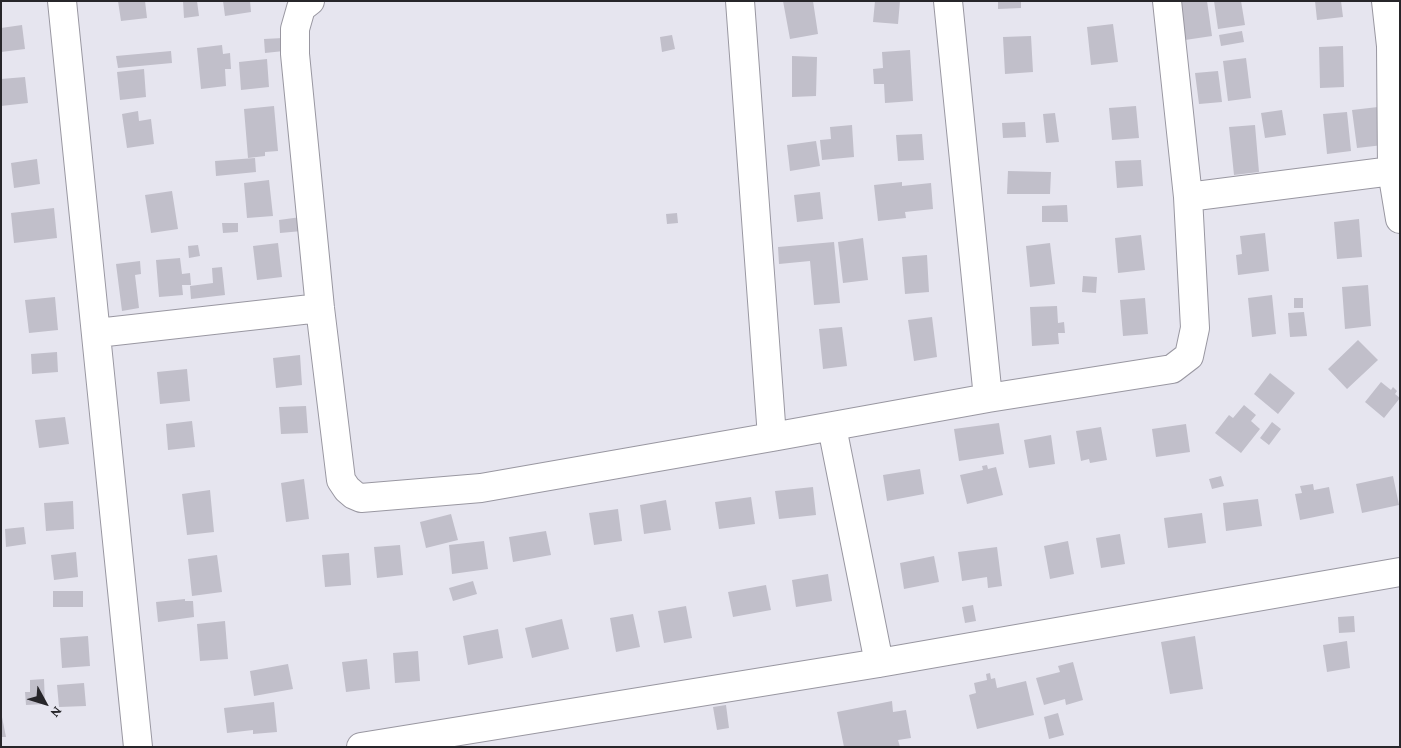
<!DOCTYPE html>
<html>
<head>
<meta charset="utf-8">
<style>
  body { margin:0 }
  #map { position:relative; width:1401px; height:748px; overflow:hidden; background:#e6e5ef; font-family:"Crimson Pro",serif }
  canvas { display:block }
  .frame { position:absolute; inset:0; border:2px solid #27262a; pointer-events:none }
  .north { position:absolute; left:20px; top:678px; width:50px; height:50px; -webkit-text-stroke:4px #e6e5ef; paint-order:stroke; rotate:129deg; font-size:14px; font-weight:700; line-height:20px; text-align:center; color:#27262a }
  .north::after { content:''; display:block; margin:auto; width:18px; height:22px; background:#27262a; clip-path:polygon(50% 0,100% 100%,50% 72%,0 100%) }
</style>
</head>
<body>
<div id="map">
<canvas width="1401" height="748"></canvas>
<div class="frame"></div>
<div class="north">N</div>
</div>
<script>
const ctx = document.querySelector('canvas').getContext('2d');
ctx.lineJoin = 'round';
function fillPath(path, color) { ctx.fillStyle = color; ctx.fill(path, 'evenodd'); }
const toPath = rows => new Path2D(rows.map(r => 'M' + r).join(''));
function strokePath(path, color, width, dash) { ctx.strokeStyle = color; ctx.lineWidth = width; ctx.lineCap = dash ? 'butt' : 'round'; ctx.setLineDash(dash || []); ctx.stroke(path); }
fillPath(toPath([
  [118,1,145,1,147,18,121,21],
  [183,1,197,1,199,16,184,18],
  [223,1,250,1,251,12,225,16],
  [783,1,813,1,818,34,790,39],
  [875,1,900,1,898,24,873,22],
  [998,1,1021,1,1021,8,998,9],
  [1207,1,1212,36,1185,40,1179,2],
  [1214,1,1241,1,1245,25,1218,29],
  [1315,1,1341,1,1343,17,1317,20],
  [1113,24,1118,62,1091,65,1087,27],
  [22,25,25,49,1,52,1,28],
  [1242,31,1244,42,1221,46,1219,35],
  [672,35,675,49,662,52,660,37],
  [1031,36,1033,72,1005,74,1003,37],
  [283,38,284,51,265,53,264,39],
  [222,45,223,54,230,53,231,69,225,69,226,86,201,89,197,48],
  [1343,46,1344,87,1320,88,1319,47],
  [910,50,913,101,885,103,884,84,874,84,873,69,883,68,882,52],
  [171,51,172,63,118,68,116,56],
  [792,56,817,57,816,96,792,97],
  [1246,58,1251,98,1228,101,1223,61],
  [267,59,269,87,241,90,239,62],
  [144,69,146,97,120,100,117,72],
  [1218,71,1222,102,1199,104,1195,73],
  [25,77,28,103,1,106,1,79],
  [274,106,278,151,265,152,265,156,248,158,244,109],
  [1136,106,1139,138,1112,140,1109,108],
  [1378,107,1383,145,1357,148,1352,110],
  [1282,110,1286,135,1265,138,1261,113],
  [138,111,139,121,151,119,154,144,127,148,122,114],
  [1347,112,1351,151,1327,154,1323,114],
  [1055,113,1059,142,1046,143,1043,114],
  [1025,122,1026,137,1003,138,1002,123],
  [852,125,854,157,822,160,820,140,831,139,830,127],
  [1255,125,1259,172,1234,175,1229,127],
  [922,134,924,160,898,161,896,135],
  [816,141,820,166,790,171,787,145],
  [255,158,256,172,216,176,215,161],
  [37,159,40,184,14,188,11,163],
  [1141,160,1143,186,1117,188,1115,161],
  [1008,171,1051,172,1050,194,1007,194],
  [269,180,273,216,247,218,244,183],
  [902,182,902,186,931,183,933,209,905,212,906,218,878,221,874,185],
  [172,191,178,229,151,233,145,195],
  [820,192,823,219,797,222,794,195],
  [1067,205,1068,222,1042,222,1042,206],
  [54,208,57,238,14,243,11,213],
  [677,213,678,223,667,224,666,214],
  [301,217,302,231,280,233,279,220],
  [1359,219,1362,257,1337,259,1334,222],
  [222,223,238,223,238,232,223,233],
  [1265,233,1269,271,1238,275,1236,255,1242,254,1240,236],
  [1141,235,1145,270,1118,273,1115,238],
  [863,238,868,280,843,283,838,242],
  [834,242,840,303,814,305,810,261,779,264,778,247],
  [278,243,282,277,257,280,253,246],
  [1050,243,1055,284,1030,287,1026,246],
  [198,245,200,256,189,258,188,246],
  [927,255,929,292,905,294,902,257],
  [180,258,182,274,190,273,191,285,182,285,183,295,159,297,156,260],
  [140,261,141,274,135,275,139,308,122,311,116,264],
  [222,267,225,295,191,299,190,286,213,283,212,268],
  [1083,276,1097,277,1096,293,1082,292],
  [1368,285,1371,326,1345,329,1342,287],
  [1272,295,1276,334,1252,337,1248,298],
  [55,297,58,330,29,333,25,300],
  [1145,298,1148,334,1123,336,1120,300],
  [1294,298,1303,298,1303,308,1294,308],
  [1057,306,1058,323,1064,322,1065,333,1058,333,1059,344,1032,346,1030,307],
  [1304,312,1307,336,1290,337,1288,313],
  [932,317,937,357,914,361,908,320],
  [842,327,847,366,823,369,819,329],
  [1358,340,1378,360,1347,389,1328,369],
  [57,352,58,372,32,374,31,354],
  [300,355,302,385,276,388,273,358],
  [187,369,190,401,160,404,157,372],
  [1270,373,1295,393,1278,414,1254,394],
  [1381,382,1391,390,1393,387,1397,391,1395,394,1400,398,1384,418,1365,402],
  [1244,405,1256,415,1251,421,1260,429,1241,453,1215,433,1229,415,1233,418],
  [306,406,308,433,281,434,279,407],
  [65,417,69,444,39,448,35,420],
  [192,421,195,447,168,450,166,424],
  [1272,422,1281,429,1269,445,1260,438],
  [999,423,1004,454,959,461,954,429],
  [1186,424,1190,452,1156,457,1152,429],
  [1101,427,1107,460,1090,463,1089,459,1081,461,1076,431],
  [1051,435,1055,464,1029,468,1024,440],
  [987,465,988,469,996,467,1003,495,967,504,960,475,983,470,982,466],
  [920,469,924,494,887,501,883,475],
  [1221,476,1224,486,1212,489,1209,479],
  [1393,476,1399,505,1362,513,1356,484],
  [304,479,309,519,286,522,281,483],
  [1313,484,1314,490,1329,487,1334,513,1300,520,1295,494,1302,493,1300,486],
  [813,487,816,515,779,519,775,491],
  [210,490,214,532,187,535,182,494],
  [751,497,755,524,719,529,715,502],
  [1258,499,1262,526,1226,531,1223,503],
  [666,500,671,530,644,534,640,505],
  [73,501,74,529,46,531,44,503],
  [618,509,622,541,594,545,589,513],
  [1202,513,1206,543,1168,548,1164,518],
  [451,514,458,540,426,548,420,522],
  [24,527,26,544,6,547,5,529],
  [546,531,551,555,513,562,509,537],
  [1120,534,1125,564,1101,568,1096,538],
  [484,541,488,569,452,574,449,545],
  [1068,541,1074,574,1050,579,1044,546],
  [400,545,403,575,377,578,374,547],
  [997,547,1002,586,988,588,987,577,962,581,958,552],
  [76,552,78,577,54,580,51,555],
  [349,553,351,585,325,587,322,555],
  [217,555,222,592,192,596,188,559],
  [934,556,939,582,904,589,900,563],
  [828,574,832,601,796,607,792,580],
  [473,581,477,594,453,601,449,588],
  [766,585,771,610,733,617,728,592],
  [53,591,83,591,83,607,53,607],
  [185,599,185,601,193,601,194,617,158,622,156,602],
  [973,605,976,621,965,623,962,607],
  [686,606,692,638,664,643,658,611],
  [633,614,640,647,616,652,610,618],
  [1354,616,1355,632,1339,633,1338,617],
  [562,619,569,649,532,658,525,628],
  [225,621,228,659,200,661,197,624],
  [498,629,503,658,468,665,463,636],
  [88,636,90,666,62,668,60,638],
  [1195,636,1203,689,1170,694,1161,642],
  [1347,641,1350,668,1327,672,1323,645],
  [418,651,420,681,395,683,393,653],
  [367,659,370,689,346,692,342,662],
  [1073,662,1083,700,1066,705,1065,699,1044,705,1036,678,1060,672,1058,666],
  [288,664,293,689,254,696,250,671],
  [990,673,991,679,995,678,997,688,1026,681,1034,715,977,729,969,695,976,693,974,683,987,680,986,674],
  [44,679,45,704,26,705,25,692,30,692,30,680],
  [84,683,86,706,59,707,57,685],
  [892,701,893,712,906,710,911,738,898,740,900,747,844,747,837,712],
  [274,702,277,732,253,734,253,730,227,733,224,708],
  [726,705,729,728,717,730,713,707],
  [1,712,6,737,1,737],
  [1058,713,1064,735,1049,739,1044,717]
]), '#c1bfca');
const minor = toPath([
  [62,1,138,747],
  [310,1,301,8,295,29,295,54,320,308,341,480,347,489,354,495,361,498,481,488,772,437],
  [740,1,772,437,988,398,1172,369,1189,356,1195,328,1188,197,1167,1],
  [948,1,988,398],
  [1386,1,1391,46,1392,171,1400,219],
  [1188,197,1392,171],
  [97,333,320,308],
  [832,427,879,663],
  [361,747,879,663,1400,572]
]);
strokePath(minor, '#9997a1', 30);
strokePath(minor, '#fff', 28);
</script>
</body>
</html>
